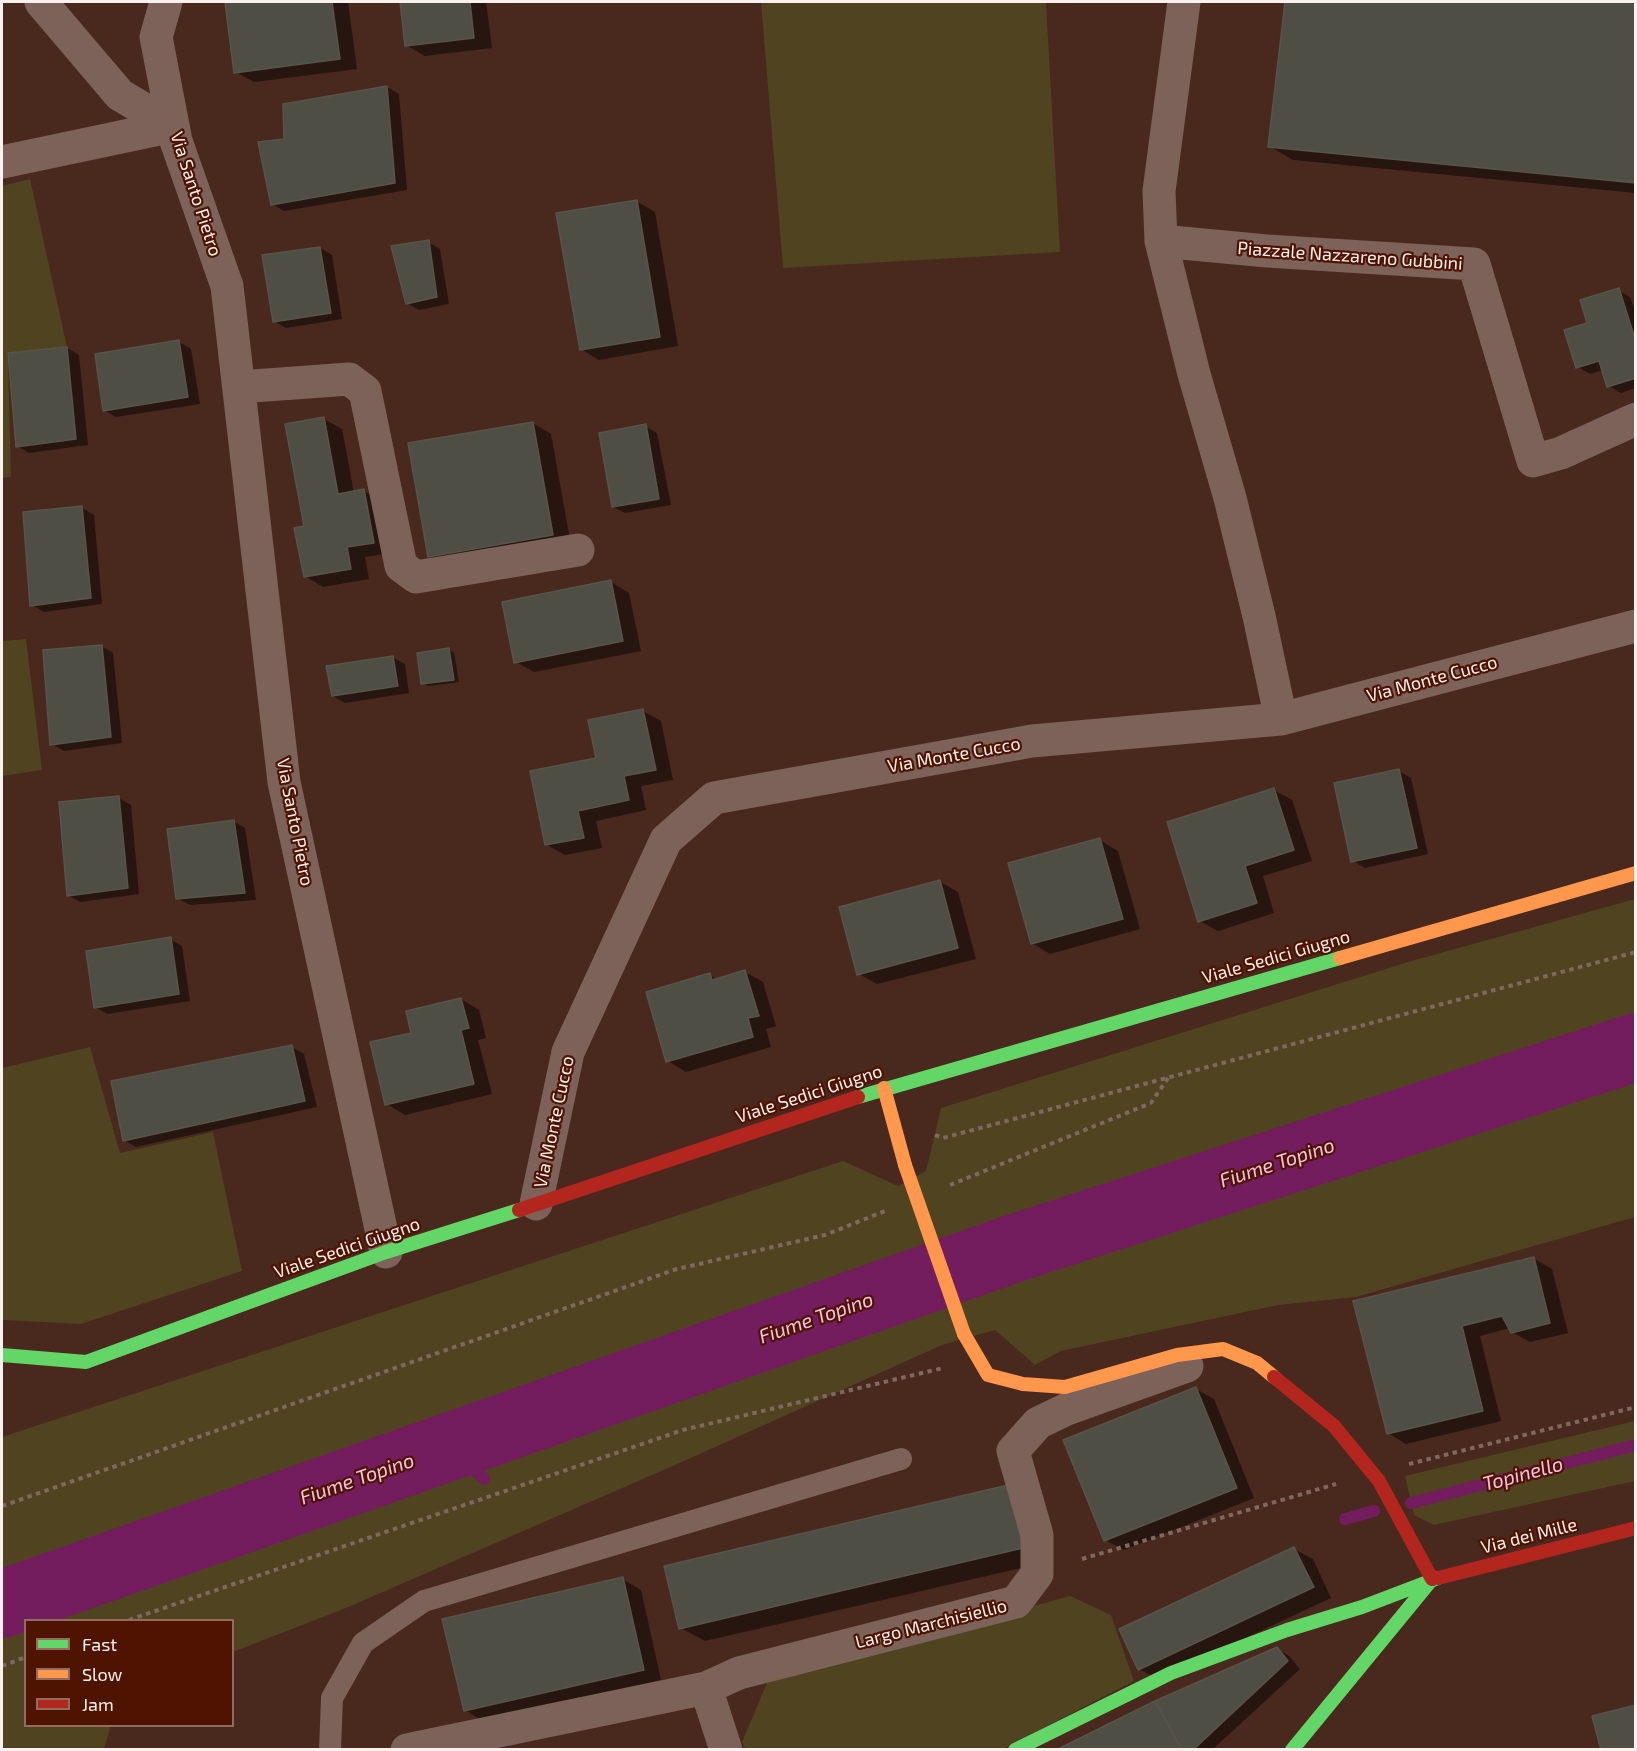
<!DOCTYPE html>
<html>
<head>
<meta charset="utf-8">
<style>
  body { margin:0 }
  #map { position:relative; width:1637px; height:1751px; overflow:hidden; background:#49281d; font-family:"Exo 2",sans-serif }
  canvas { display:block }
  .frame { position:absolute; inset:0; border:3px solid #faf1ef; pointer-events:none }
  .legend { position:absolute; left:24px; top:1619px; width:210px; height:108px; box-sizing:border-box; background:#4f1301; border:2px solid #936c60; margin:0; padding:8px 10px; list-style:none; font-size:18px; color:#faf1ef }
  .legend li { display:flex; align-items:center; gap:12px; height:30px }
  .legend b { width:30px; border:2px solid #936c60 }
</style>
</head>
<body>
<div id="map">
<canvas width="1637" height="1751"></canvas>
<div class="frame"></div>
<ul class="legend">
<li><b style="height:8px;background:#63d668"></b>Fast</li>
<li><b style="height:8px;background:#ff974d"></b>Slow</li>
<li><b style="height:8px;background:#b3261e"></b>Jam</li>
</ul>
</div>
<script>
const ctx = document.querySelector('canvas').getContext('2d');
ctx.lineJoin = 'round';
function fillPath(path, color) { ctx.fillStyle = color; ctx.fill(path, 'evenodd'); }
const toPath = rows => new Path2D(rows.map(r => 'M' + r).join(''));
function strokePath(path, color, width, dash) { ctx.strokeStyle = color; ctx.lineWidth = width; ctx.lineCap = dash ? 'butt' : 'round'; ctx.setLineDash(dash || []); ctx.stroke(path); }
function label(font, color, halo, rows, align = 'center') {
  ctx.font = font + ' "Exo 2",sans-serif'; ctx.lineWidth = 4.5; ctx.setLineDash([]); ctx.textBaseline = 'middle'; ctx.strokeStyle = halo; ctx.fillStyle = color; for (const [text, x, y, turn = 0] of rows) {
    ctx.save(); ctx.translate(x, y); ctx.rotate((+turn || 0) * Math.PI / 180); ctx.textAlign = isNaN(turn) ? turn : align; if (halo) ctx.strokeText(text, 0, 0); ctx.fillText(text, 0, 0); ctx.restore();
  }
}
fillPath(toPath([
  [761,2,1046,2,1060,252,783,268],
  [30,179,67,347,8,353,11,477,2,478,2,186],
  [26,639,42,770,2,776,2,641],
  [1635,899,1635,1217,1356,1297,1278,1305,1061,1351,1035,1365,995,1330,942,1345,673,1466,346,1608,233,1652,232,1620,26,1620,26,1726,111,1726,104,1749,2,1749,2,1437,843,1161,898,1186,926,1171,941,1108,1408,962],
  [90,1047,120,1153,213,1132,242,1271,81,1324,2,1320,2,1068],
  [1635,1421,1635,1481,1434,1525,1414,1515,1405,1476],
  [1070,1596,1111,1615,1134,1681,1003,1749,746,1750,742,1742,769,1678]
]), '#4f4320');
fillPath(toPath([
  [226,2,348,2,357,69,254,82,236,72],
  [401,2,486,2,492,48,425,56,406,45],
  [1287,2,1636,2,1636,193,1293,160,1269,146],
  [387,87,399,94,407,190,284,211,272,204],
  [636,201,655,212,678,346,599,360,581,349],
  [428,242,440,249,449,304,419,310,407,303],
  [320,248,332,255,342,319,286,328,274,321],
  [1618,290,1630,297,1636,313,1636,388,1621,393,1609,386,1603,370,1590,374,1578,367,1589,324],
  [179,342,191,349,200,404,116,417,104,410],
  [67,348,79,355,88,445,29,453,17,446],
  [324,419,342,429,354,493,364,491,382,501,391,553,365,557,369,579,323,587,305,576,306,527],
  [533,423,551,434,571,545,447,566,429,556],
  [645,426,657,433,671,505,625,513,613,507],
  [82,508,94,515,102,604,44,612,32,605],
  [611,582,629,593,641,651,534,672,516,662],
  [101,646,113,653,122,743,64,751,52,744],
  [449,650,454,653,459,682,428,686,423,683],
  [392,657,405,664,409,693,345,703,333,696],
  [643,711,661,721,673,780,641,786,646,810,596,821,602,848,565,855,547,845,598,759],
  [1399,771,1411,778,1428,854,1365,868,1353,861],
  [1274,790,1292,800,1312,861,1263,876,1274,913,1218,931,1200,921],
  [118,798,131,805,139,894,80,902,68,895],
  [233,821,245,828,256,900,190,905,177,898],
  [1100,840,1118,851,1140,929,1050,954,1032,943],
  [940,882,958,892,976,959,877,984,859,974],
  [170,939,182,946,190,1001,107,1014,95,1007],
  [745,972,763,982,776,1026,766,1029,771,1047,686,1072,668,1061,710,975,718,980],
  [461,999,479,1010,486,1038,478,1040,492,1094,405,1115,387,1104,413,1034],
  [292,1047,304,1054,317,1107,136,1147,124,1140],
  [1533,1258,1552,1269,1568,1333,1530,1342,1512,1332,1510,1328,1480,1336,1501,1421,1406,1444,1388,1433,1355,1302],
  [1196,1389,1214,1399,1254,1498,1124,1550,1105,1540],
  [1032,1500,1047,1562,705,1641,681,1628],
  [1294,1549,1313,1559,1331,1598,1158,1679,1139,1669],
  [622,1579,641,1590,661,1680,483,1721,465,1710],
  [1276,1648,1289,1656,1300,1669,1212,1750,1059,1750]
]), '#0007');
strokePath(toPath([
  [451,1446,484,1479],
  [1411,1503,1636,1445],
  [1345,1519,1374,1511]
]), '#731d5f', 12);
strokePath(toPath([
  [2,1604,1015,1248,1636,1047]
]), '#731d5f', 68);
const building = toPath([
  [225,2,332,2,340,59,234,73,225,2],
  [400,2,470,2,474,38,405,46,400,2],
  [1285,2,1636,2,1636,183,1268,147,1285,2],
  [387,86,395,183,271,205,258,142,284,139,283,104,387,86],
  [637,200,660,337,580,350,556,213,637,200],
  [429,240,437,297,406,304,391,246,429,240],
  [320,247,331,313,273,322,262,255,320,247],
  [1619,288,1636,342,1636,378,1607,387,1599,361,1576,368,1564,330,1587,323,1580,300,1619,288],
  [179,340,188,397,103,411,95,354,179,340],
  [67,347,76,439,16,447,8,353,67,347],
  [324,417,338,494,364,489,374,543,347,547,351,569,304,577,294,528,304,526,285,424,324,417],
  [533,422,553,535,428,557,408,443,533,422],
  [646,424,659,499,612,507,599,433,646,424],
  [82,506,91,598,30,606,23,512,82,506],
  [611,580,623,641,514,663,502,602,611,580],
  [102,645,111,737,50,745,43,650,102,645],
  [449,648,454,680,421,684,417,653,449,648],
  [393,656,398,686,332,696,326,666,393,656],
  [643,709,656,770,624,776,629,800,578,811,584,838,545,845,530,771,596,758,588,720,643,709],
  [1399,769,1417,848,1351,862,1334,783,1399,769],
  [1274,788,1294,850,1245,866,1257,903,1198,922,1167,822,1274,788],
  [119,796,128,888,67,896,59,802,119,796],
  [234,820,245,893,176,899,167,829,234,820],
  [1100,838,1123,919,1031,944,1008,863,1100,838],
  [940,880,958,948,857,975,839,907,940,880],
  [171,937,179,994,94,1008,86,951,171,937],
  [745,970,759,1016,748,1018,753,1037,666,1062,646,992,710,973,712,980,745,970],
  [461,998,469,1028,461,1030,474,1084,385,1105,370,1042,411,1033,406,1011,461,998],
  [292,1045,305,1101,123,1141,111,1081,292,1045],
  [1534,1257,1550,1323,1511,1333,1502,1316,1462,1326,1483,1411,1387,1434,1353,1301,1534,1257],
  [1196,1387,1237,1488,1104,1541,1063,1440,1196,1387],
  [1008,1485,1023,1548,679,1629,664,1566,1008,1485],
  [1294,1547,1314,1587,1138,1670,1119,1629,1294,1547],
  [623,1577,644,1670,464,1711,442,1619,623,1577],
  [1277,1647,1288,1661,1193,1750,1182,1750,1155,1701,1277,1647],
  [1155,1701,1182,1750,1056,1750,1155,1701],
  [1636,1705,1636,1750,1601,1750,1592,1716,1636,1705]
]);
fillPath(building, '#4f4e44');
strokePath(building, '#575549', 1.5);
strokePath(toPath([
  [935,1135,943,1138,1636,952],
  [950,1185,1151,1103,1168,1078],
  [1409,1464,1636,1407],
  [2,1506,677,1269,825,1235,885,1211],
  [1082,1559,1336,1484],
  [129,1620,683,1430,943,1368],
  [2,1666,26,1657]
]), '#7f6860', 4, [4.5, 4.5]);
strokePath(toPath([
  [330,1750,332,1698,363,1643,424,1601,901,1459]
]), '#7c6259', 22);
strokePath(toPath([
  [166,2,156,37,176,141,227,286,284,782,386,1252],
  [2,162,173,126,120,95,41,2],
  [1161,241,1159,191,1184,2],
  [239,387,349,379,365,391,401,566,416,577,578,550],
  [1281,719,1259,616,1230,498,1194,374,1161,241,1267,251,1474,264,1533,461,1561,453,1636,419],
  [536,1204,568,1052,666,840,714,798,1032,741,1281,719,1636,626],
  [706,1688,726,1750],
  [407,1750,706,1688,739,1673,1016,1602,1037,1574,1037,1535,1013,1451,1038,1423,1067,1409,1187,1366]
]), '#7c6259', 33);
strokePath(toPath([
  [858,1097,1340,958],
  [2,1355,86,1362,386,1252,519,1210],
  [1015,1750,1171,1673,1287,1630,1362,1607,1438,1578],
  [1292,1750,1429,1583]
]), '#63d668', 14);
strokePath(toPath([
  [1340,958,1636,873],
  [884,1088,905,1165],
  [964,1334,988,1375,1023,1384,1065,1387,1177,1355,1223,1349,1257,1363,1274,1377]
]), '#ff974d', 14);
strokePath(toPath([
  [519,1210,858,1097],
  [1274,1377,1334,1426,1379,1481,1432,1579],
  [1438,1578,1636,1528]
]), '#b3261e', 14);
strokePath(toPath([
  [905,1165,964,1334]
]), '#ff974d', 14);
label('18px', '#faf1ef', '#4f1301', [
  ["Via Santo Pietro",196,194,72],
  ["Piazzale Nazzareno Gubbini",1350,256,4],
  ["Via Monte Cucco",1432,679,-15],
  ["Via Monte Cucco",954,755,-10],
  ["Via Santo Pietro",295,822,79],
  ["Viale Sedici Giugno",1276,957,-16],
  ["Viale Sedici Giugno",809,1094,-18],
  ["Via Monte Cucco",554,1122,-78],
  ["Viale Sedici Giugno",347,1248,-19],
  ["Via dei Mille",1529,1536,-14],
  ["Largo Marchisiellio",931,1624,-14]
]);
label('italic 20px', '#f3c1e4', '#4f1301', [
  ["Fiume Topino",1277,1163,-18],
  ["Fiume Topino",816,1318,-19],
  ["Topinello",1523,1474,-15],
  ["Fiume Topino",357,1479,-19]
]);
</script>
</body>
</html>
